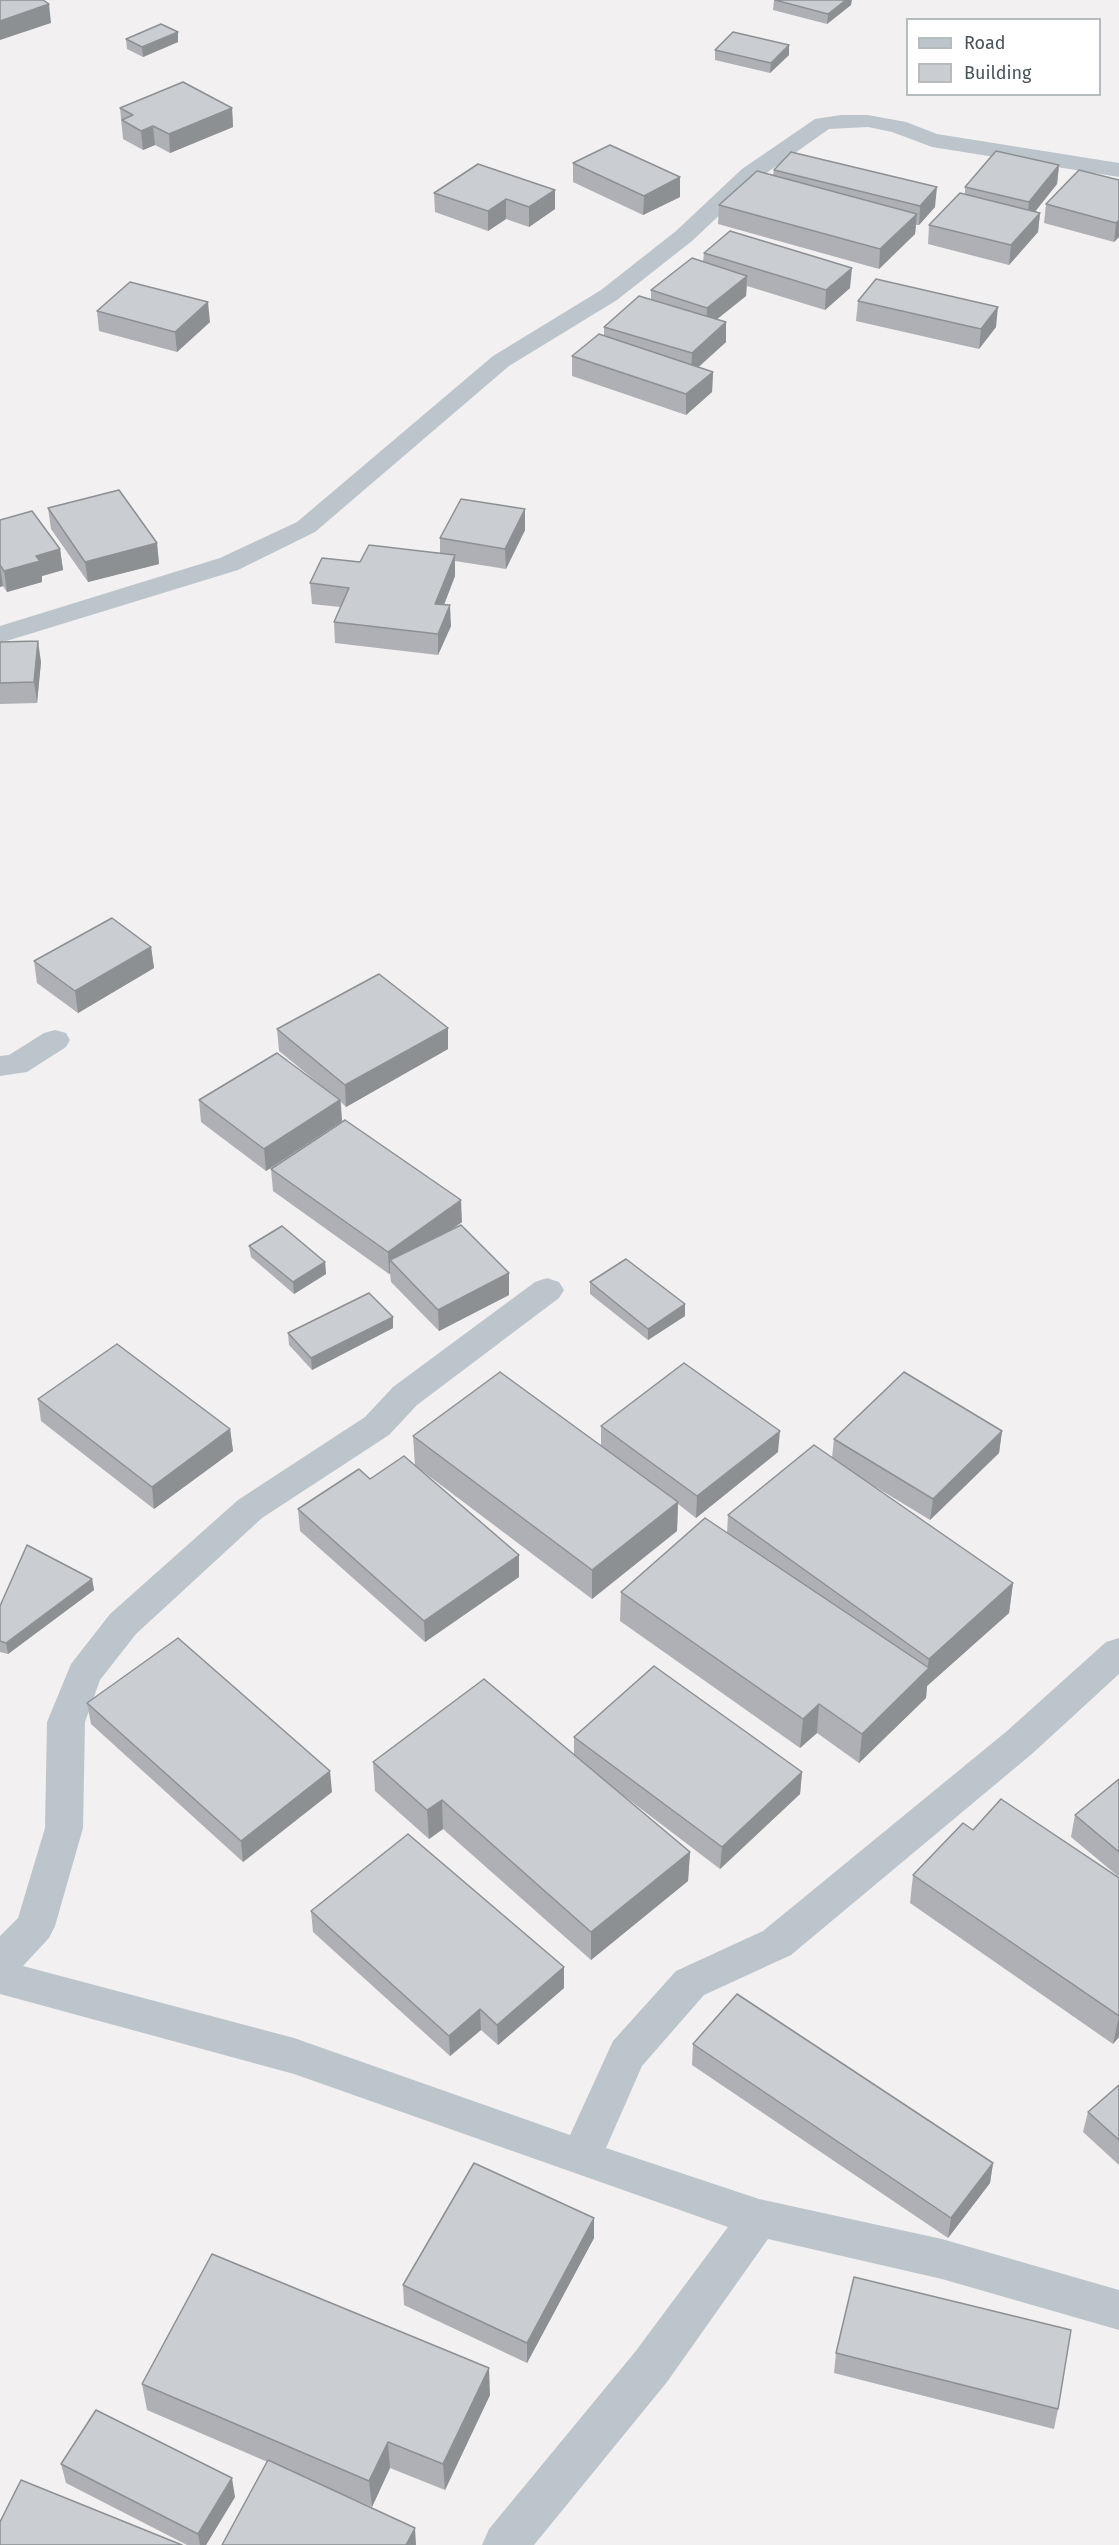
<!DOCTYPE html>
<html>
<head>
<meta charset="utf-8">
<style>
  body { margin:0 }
  #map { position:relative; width:1119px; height:2545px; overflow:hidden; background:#f2f0f0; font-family:"Fira Sans",sans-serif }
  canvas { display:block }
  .legend { position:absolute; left:906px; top:18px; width:195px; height:78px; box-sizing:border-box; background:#fff; border:2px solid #b6bbbe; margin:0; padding:8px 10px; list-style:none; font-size:18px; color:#49545c }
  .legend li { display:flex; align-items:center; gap:12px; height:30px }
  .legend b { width:30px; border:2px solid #b6bbbe }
</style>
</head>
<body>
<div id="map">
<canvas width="1119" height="2545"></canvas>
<ul class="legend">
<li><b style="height:8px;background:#bdc5cc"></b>Road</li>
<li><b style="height:16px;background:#cacdd2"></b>Building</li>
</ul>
</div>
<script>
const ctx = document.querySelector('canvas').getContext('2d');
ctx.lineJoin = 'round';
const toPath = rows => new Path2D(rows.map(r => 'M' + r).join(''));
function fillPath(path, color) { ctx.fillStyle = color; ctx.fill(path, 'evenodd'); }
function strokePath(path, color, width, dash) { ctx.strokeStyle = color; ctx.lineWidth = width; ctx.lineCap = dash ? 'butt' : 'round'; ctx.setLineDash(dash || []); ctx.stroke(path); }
fillPath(toPath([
  [841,115,868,115,906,122,937,134,1119,163,1119,177,932,147,892,132,868,127,829,129,758,179,692,241,617,300,509,366,315,532,238,570,0,643,0,626,220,558,297,522,493,356,601,290,676,231,742,169,815,119,841,115],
  [55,1030,66,1033,70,1040,66,1047,27,1072,0,1076,0,1056,9,1055,44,1033,55,1030],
  [547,1278,559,1282,564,1290,559,1298,417,1405,389,1435,262,1518,136,1634,100,1680,85,1722,83,1828,55,1926,49,1938,23,1966,294,2038,570,2135,613,2041,676,1971,763,1931,1007,1731,1106,1642,1119,1638,1119,1674,1033,1753,791,1955,704,1995,642,2066,606,2148,759,2199,942,2239,1119,2290,1119,2330,942,2279,768,2239,667,2382,534,2545,482,2545,489,2529,635,2352,728,2227,294,2074,0,1994,0,1936,18,1918,45,1828,47,1722,71,1664,110,1614,238,1500,365,1417,393,1387,535,1282,547,1278]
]), '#bdc5cc');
fillPath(toPath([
  [774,0,851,5,827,24,773,10],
  [178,32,178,42,143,57,127,49,126,39],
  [789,45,789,55,770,73,715,60,715,50],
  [120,108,232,108,233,127,170,153,155,145,143,150,123,139],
  [573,163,680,197,643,215,573,182],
  [478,164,555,209,529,227,506,219,488,231,435,212,434,193],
  [1059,165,1057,184,1035,211,1040,213,1038,232,1009,265,928,244,929,225,965,194,965,187],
  [774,170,935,207,919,225,916,225,915,234,879,269,718,224,719,205,773,175],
  [1119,180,1119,237,1114,242,1044,223,1046,204],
  [704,253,850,288,825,310,747,286,746,296,717,319,726,342,698,367,713,372,712,392,686,415,572,376,572,356,604,336,604,327,651,300,651,290,703,262],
  [858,301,996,327,979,349,856,321],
  [97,311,210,322,177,352,99,331],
  [48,508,157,543,159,564,88,582,51,529],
  [525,509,525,530,506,569,455,561,455,576,444,605,451,626,438,655,335,643,334,622,340,607,312,604,310,583,360,562,440,554,440,538],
  [0,520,60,549,63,570,42,576,42,582,7,592,3,586,0,587],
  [0,642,41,662,37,703,0,704],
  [151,947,154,968,78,1013,37,983,34,961],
  [448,1028,448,1049,346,1107,341,1102,342,1121,266,1171,201,1122,199,1100,318,1083,279,1051,277,1029],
  [271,1169,462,1222,447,1232,509,1295,439,1331,391,1282,390,1273,389,1274,273,1191],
  [249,1246,325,1262,326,1274,294,1294,251,1257],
  [590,1282,685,1304,685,1316,648,1340,590,1294],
  [393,1317,393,1328,312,1370,289,1345,288,1333],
  [38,1399,230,1429,233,1451,154,1509,41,1421],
  [601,1426,778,1452,696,1518,678,1504,677,1531,592,1599,417,1467,519,1555,519,1577,425,1642,300,1531,298,1509,370,1479,415,1465,413,1436,601,1446],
  [1002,1431,999,1453,930,1520,866,1481,1013,1583,1009,1613,927,1686,926,1698,859,1763,817,1733,800,1748,620,1621,621,1592,727,1533,728,1515,832,1458,834,1439],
  [92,1579,94,1590,8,1654,0,1652,0,1606],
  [87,1703,332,1792,243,1862,91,1724],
  [574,1737,802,1772,800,1794,720,1869,615,1789,690,1852,688,1881,591,1960,443,1829,429,1839,375,1791,373,1762,574,1754],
  [1119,1779,1119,1877,1071,1837,1075,1815],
  [973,1830,1119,1878,1119,2037,1113,2044,910,1903,913,1875],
  [311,1911,564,1967,564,1988,498,2045,481,2030,450,2056,313,1932],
  [693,2044,993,2163,990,2183,948,2238,692,2065],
  [1119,2085,1119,2165,1083,2132,1088,2112],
  [594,2218,594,2238,527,2363,404,2305,403,2285],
  [836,2353,1058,2409,1054,2429,834,2373],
  [142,2384,490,2395,445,2490,390,2468,372,2507,147,2410],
  [61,2464,235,2497,206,2545,187,2545,66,2483]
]), '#aeb0b5');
fillPath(toPath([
  [846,0,852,0,851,5,827,24,828,14],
  [49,4,51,23,0,40,0,21],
  [178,32,178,42,143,57,142,47],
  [789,45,789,55,770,73,771,63],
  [232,108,233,127,170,153,169,134],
  [153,126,155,145,143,150,141,131],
  [1059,165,1057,184,1027,222,1029,202],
  [680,177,680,197,643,215,644,196],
  [937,187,935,207,919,225,920,206],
  [555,190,555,209,529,227,529,207],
  [506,199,506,219,488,231,488,211],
  [1040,213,1038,232,1009,265,1011,245],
  [917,214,915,234,879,269,880,249],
  [1119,220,1119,237,1114,242,1116,223],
  [852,268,850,288,825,310,826,290],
  [747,276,746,296,706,328,707,308],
  [208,302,210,322,177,352,175,332],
  [998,307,996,327,979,349,981,329],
  [726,322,726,342,691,374,692,353],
  [713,372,712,392,686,415,686,394],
  [525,509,525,530,506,569,505,549],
  [157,543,159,564,88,582,85,562],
  [60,549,63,570,42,576,42,582,7,592,4,571,36,556],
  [455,555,455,576,436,625,435,604],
  [0,565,3,586,0,587],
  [450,605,451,626,438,655,438,634],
  [38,641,41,662,37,703,34,682],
  [151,947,154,968,78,1013,75,991],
  [448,1028,448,1049,346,1107,345,1085],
  [340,1100,342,1121,266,1171,264,1149],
  [461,1200,462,1222,397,1268,390,1260,390,1273,389,1274,388,1252],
  [325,1262,326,1274,294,1294,293,1282],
  [509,1273,509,1295,439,1331,438,1310],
  [685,1304,685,1316,648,1340,648,1329],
  [393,1317,393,1328,312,1370,311,1358],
  [230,1429,233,1451,154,1509,152,1487],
  [780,1431,778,1452,696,1518,697,1496],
  [1002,1431,999,1453,930,1520,933,1499],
  [678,1502,677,1531,592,1599,592,1570],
  [519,1555,519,1577,425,1642,424,1621],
  [92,1579,94,1590,8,1654,6,1643],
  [1013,1583,1009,1613,927,1686,926,1698,859,1763,862,1734,927,1670,929,1659],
  [819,1704,817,1733,800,1748,803,1719],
  [330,1771,332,1792,243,1862,241,1841],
  [802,1772,800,1794,720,1869,722,1847],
  [442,1800,443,1829,429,1839,427,1810],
  [690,1852,688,1881,591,1960,591,1932],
  [564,1967,564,1988,498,2045,497,2025],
  [480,2009,481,2030,450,2056,449,2036],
  [1119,2016,1119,2037,1113,2044],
  [993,2163,990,2183,948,2238,951,2218],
  [594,2218,594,2238,527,2363,527,2343],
  [489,2368,490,2395,445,2490,443,2464],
  [388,2442,390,2468,372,2507,369,2481],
  [232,2478,235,2497,206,2545,200,2545,198,2534],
  [415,2528,416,2545,406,2545]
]), '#8d9093');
const building = toPath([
  [0,0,43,0,49,4,0,21,0,0],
  [775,0,846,0,828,14,775,0],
  [161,24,178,32,142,47,126,39,161,24],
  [733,32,789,45,771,63,715,50,733,32],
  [183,82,232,108,169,134,153,126,141,131,122,120,133,115,120,108,183,82],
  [610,145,680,177,644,196,573,163,610,145],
  [996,151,1059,165,1029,202,965,187,996,151],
  [791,152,937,187,920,206,774,170,791,152],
  [478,164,555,190,529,207,506,199,488,211,434,193,478,164],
  [1079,170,1119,180,1119,220,1116,223,1046,204,1079,170],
  [757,171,917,214,880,249,719,205,757,171],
  [960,193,1040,213,1011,245,929,225,960,193],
  [730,231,852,268,826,290,704,253,730,231],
  [692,258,747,276,707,308,651,290,692,258],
  [876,279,998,307,981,329,858,301,876,279],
  [130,282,208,302,175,332,97,311,130,282],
  [639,296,726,322,692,353,604,327,639,296],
  [599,334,713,372,686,394,572,356,599,334],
  [119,490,157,543,85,562,48,508,119,490],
  [461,499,525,509,505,549,440,538,461,499],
  [32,511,60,549,36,556,40,561,4,571,0,565,0,520,32,511],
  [369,545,455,555,435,604,450,605,438,634,334,622,349,588,310,583,322,558,360,562,369,545],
  [38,641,34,682,0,683,0,642,38,641],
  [112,918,151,947,75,991,34,961,112,918],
  [379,974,448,1028,345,1085,277,1029,379,974],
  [277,1053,340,1100,264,1149,199,1100,277,1053],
  [345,1120,461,1200,388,1252,271,1169,345,1120],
  [461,1225,509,1273,438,1310,390,1260,461,1225],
  [282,1226,325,1262,293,1282,249,1246,282,1226],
  [626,1259,685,1304,648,1329,590,1282,626,1259],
  [369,1293,393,1317,311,1358,288,1333,369,1293],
  [117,1344,230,1429,152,1487,38,1399,117,1344],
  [684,1363,780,1431,697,1496,601,1426,684,1363],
  [500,1372,678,1502,592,1570,413,1436,500,1372],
  [904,1372,1002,1431,933,1499,834,1439,904,1372],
  [814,1445,1013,1583,929,1659,728,1515,814,1445],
  [404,1456,519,1555,424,1621,298,1509,359,1469,370,1479,404,1456],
  [705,1518,929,1668,862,1734,819,1704,803,1719,621,1592,705,1518],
  [27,1545,92,1579,6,1643,0,1641,0,1606,27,1545],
  [178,1638,330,1771,241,1841,87,1703,178,1638],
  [654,1666,802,1772,722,1847,574,1737,654,1666],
  [484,1679,690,1852,591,1932,442,1800,427,1810,373,1762,484,1679],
  [1119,1779,1119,1852,1075,1815,1119,1779],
  [1001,1799,1119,1878,1119,2016,913,1875,963,1823,973,1830,1001,1799],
  [408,1834,564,1967,497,2025,480,2009,449,2036,311,1911,408,1834],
  [737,1994,993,2163,951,2218,693,2044,737,1994],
  [1119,2085,1119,2140,1088,2112,1119,2085],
  [474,2163,594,2218,527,2343,403,2285,474,2163],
  [212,2254,489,2368,443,2464,388,2442,369,2481,142,2384,212,2254],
  [854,2277,1071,2330,1058,2409,836,2353,854,2277],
  [96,2410,232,2478,198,2534,61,2464,96,2410],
  [268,2460,415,2528,406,2545,222,2545,268,2460],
  [21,2480,182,2545,0,2545,0,2522,21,2480]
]);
fillPath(building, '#cacdd2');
strokePath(building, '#8d9093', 1.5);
</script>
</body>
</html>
